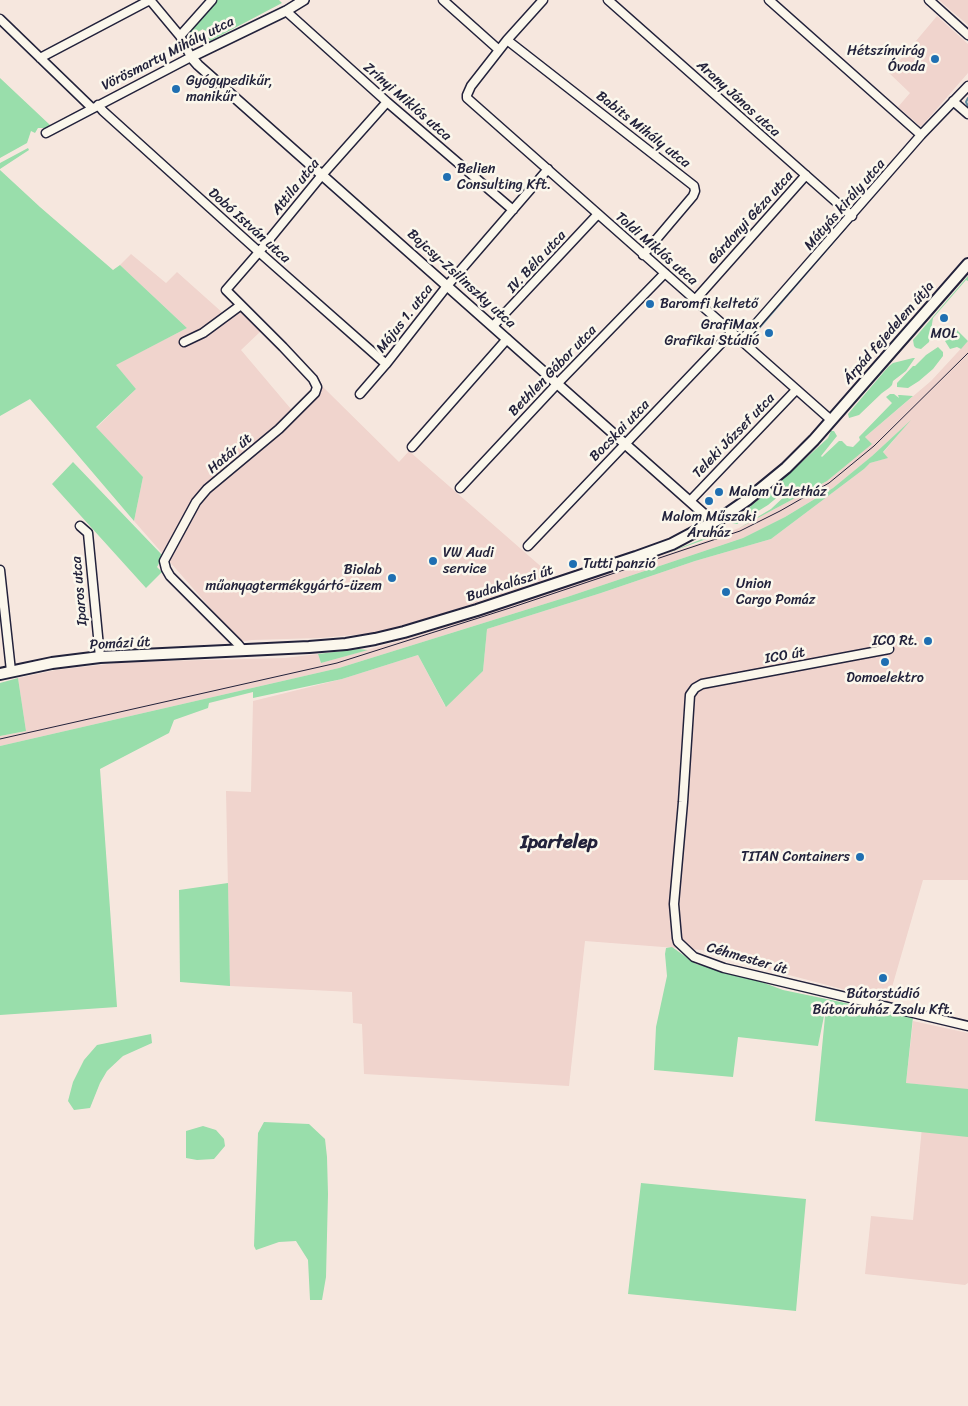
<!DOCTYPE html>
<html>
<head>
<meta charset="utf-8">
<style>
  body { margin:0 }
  canvas { display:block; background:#f6e7de }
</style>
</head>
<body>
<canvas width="968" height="1406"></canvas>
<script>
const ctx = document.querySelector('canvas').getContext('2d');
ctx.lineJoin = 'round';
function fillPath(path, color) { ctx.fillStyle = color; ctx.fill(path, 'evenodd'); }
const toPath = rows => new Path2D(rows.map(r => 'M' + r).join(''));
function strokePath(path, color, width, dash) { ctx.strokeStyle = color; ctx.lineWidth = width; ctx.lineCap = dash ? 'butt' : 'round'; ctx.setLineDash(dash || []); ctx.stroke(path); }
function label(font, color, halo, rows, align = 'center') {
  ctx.font = font + ' Sriracha,sans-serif'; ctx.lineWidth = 5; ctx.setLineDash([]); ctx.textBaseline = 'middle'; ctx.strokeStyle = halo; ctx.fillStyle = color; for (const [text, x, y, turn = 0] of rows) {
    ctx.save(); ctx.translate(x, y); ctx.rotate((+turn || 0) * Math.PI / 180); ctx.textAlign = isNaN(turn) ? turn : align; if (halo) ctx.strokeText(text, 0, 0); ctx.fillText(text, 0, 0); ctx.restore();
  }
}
fillPath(toPath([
  [939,0,968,0,968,25,948,8],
  [937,16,968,44,968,73,921,127,898,107,910,93,889,73],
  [131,254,166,283,177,272,224,314,241,309,261,331,241,350,296,415,323,387,399,462,409,451,553,577,387,632,320,638,252,640,240,642,134,521,143,477,96,428,136,389,115,365,187,328,120,265],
  [968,341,968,880,923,880,888,1001,724,958,702,950,585,941,569,1086,364,1074,362,1024,353,1023,352,992,230,986,226,791,251,792,253,701,342,679,418,655,445,706,483,671,487,629,601,593,695,561,771,539,864,469,870,463,887,458,883,453,908,423,872,456,833,488,785,517,743,538,567,597,339,668,0,746,0,736,26,731,18,678,56,670,126,662,285,658,318,654,321,663,420,635,691,546,739,528,827,481,871,444,865,437,931,381],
  [913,1021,968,1033,968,1283,965,1285,865,1274,871,1216,913,1220,926,1086,932,1086,906,1083]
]), '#f0d4cd');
fillPath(toPath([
  [215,0,279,0,282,3,210,41,203,29,186,39,189,30],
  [0,78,50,125,52,128,38,128,35,133,31,131,27,143,0,158],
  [28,148,29,150,0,169,0,163],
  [0,170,40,207,113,270,120,265,187,328,116,365,136,389,96,427,143,477,134,521,30,399,0,416],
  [968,276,968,281,966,280,933,318,929,342,921,349,916,348,914,346,913,340],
  [956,329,968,341,961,349,957,347,950,349,945,341],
  [938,347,943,352,943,356,933,369,919,381,908,388,897,387,897,383,913,366,915,366,926,355],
  [913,358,915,358,906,371,893,381,892,385,889,388,882,393,859,415,849,418,848,414,888,367,893,363],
  [890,394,894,394,899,398,898,395,900,395,913,396,865,437,872,444,827,481,739,528,771,509,788,493,786,490,768,505,742,521,737,524,731,523,791,472,828,438,831,431,834,431,837,436,821,456,822,457,839,441,842,441,847,446,853,447,860,440,859,437,892,403,886,397],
  [911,420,883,452,888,458,870,463,864,469,771,539,695,561,601,593,487,629,483,671,446,707,418,655,342,679,253,698,253,692,209,703,208,708,174,720,169,733,100,769,117,1007,0,1015,0,746,339,668,567,597,743,538,785,517,833,488,872,456],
  [73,462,163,556,157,567,162,572,146,588,52,484],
  [721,527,723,533,665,554,717,533],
  [359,649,368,650,321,663,318,654],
  [18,678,26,731,0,736,0,683],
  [228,883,230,986,180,982,179,890],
  [672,947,696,964,751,978,783,990,913,1017,906,1083,968,1089,968,1137,815,1121,826,1006,818,1046,738,1037,733,1077,654,1070,656,1027,667,976,665,954,666,948],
  [151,1034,152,1043,123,1056,107,1071,100,1083,90,1108,74,1110,68,1101,73,1082,84,1060,97,1045],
  [264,1122,309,1124,325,1139,327,1157,328,1194,326,1277,322,1300,310,1300,308,1260,296,1241,279,1242,256,1250,254,1246,258,1133],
  [203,1126,216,1130,224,1139,225,1146,214,1159,197,1160,186,1158,186,1131],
  [641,1183,806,1199,796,1311,628,1294]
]), '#99deab');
strokePath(toPath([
  [951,24,968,40],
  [968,98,966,102,968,106],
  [898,120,913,133],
  [747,342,921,140]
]), '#5d8d9f', 2);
const minor = toPath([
  [443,0,499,50],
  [543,0,507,40,471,86,467,95,467,98,831,420],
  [608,0,852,216],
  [769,0,921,135],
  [929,0,968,35],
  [286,11,387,102,513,210],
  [0,19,92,108],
  [180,36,212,0],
  [507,40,694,186,695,191,693,196,643,255],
  [40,58,150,0],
  [953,101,968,114],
  [98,105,103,111,259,252,386,364],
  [46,133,191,57,180,36,150,0],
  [695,300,806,175],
  [493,326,598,214],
  [741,341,921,135,968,86],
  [184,342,203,333,241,305],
  [360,394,386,364,447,286,548,169],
  [412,447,507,339],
  [460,488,557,384,665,273],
  [690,501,796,390],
  [80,526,88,533,100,657],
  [528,546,731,333],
  [0,570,11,671],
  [889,649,702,684,695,688,690,695,683,802,674,904,677,938,678,942,694,957,724,968,968,1026],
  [243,650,238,644,170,576,166,569,164,561,196,502,207,489,279,429,315,393,317,387,313,379,283,347,226,290,259,252,322,175,387,102]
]);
const tertiary = toPath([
  [304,0,286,11,191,57,198,65,713,522]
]);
const secondary = toPath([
  [0,674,52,663,100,657,309,647,346,644,375,639,404,632,477,610,636,557,672,544,721,518,747,500,786,468,814,440,968,264]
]);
strokePath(minor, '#22223b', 11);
strokePath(tertiary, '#22223b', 12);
strokePath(secondary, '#22223b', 14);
strokePath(minor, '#fbf7ec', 8);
strokePath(tertiary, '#fbf7ec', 9);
strokePath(secondary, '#fbf7ec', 10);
strokePath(toPath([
  [0,739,337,663,513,607,740,531,780,511,829,483,874,446,968,353]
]), '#22223b', 1);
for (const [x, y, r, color] of [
  [935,59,5,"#1f6fb2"],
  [176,89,5,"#1f6fb2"],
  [447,177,5,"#1f6fb2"],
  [650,304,5,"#1f6fb2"],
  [944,318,5,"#1f6fb2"],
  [769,333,5,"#1f6fb2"],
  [719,492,5,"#1f6fb2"],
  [709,501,5,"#1f6fb2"],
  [433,561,5,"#1f6fb2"],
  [573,564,5,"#1f6fb2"],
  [392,578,5,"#1f6fb2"],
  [726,592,5,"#1f6fb2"],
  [928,641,5,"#1f6fb2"],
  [885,662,5,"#1f6fb2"],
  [860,857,5,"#1f6fb2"],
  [883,978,5,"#1f6fb2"]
]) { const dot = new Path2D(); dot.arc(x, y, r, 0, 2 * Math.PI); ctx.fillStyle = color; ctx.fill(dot); strokePath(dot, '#fbf7ec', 2); }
label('14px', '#22223b', '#fbf7ec', [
  ["Hétszínvirág",925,51,"right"],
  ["Óvoda",925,67,"right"],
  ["Gyógypedikűr,",186,81],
  ["manikűr",186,97],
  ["Belien",457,169],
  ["Consulting Kft.",457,185],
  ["Baromfi keltető",660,304],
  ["GrafiMax",759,325,"right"],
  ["Grafikai Stúdió",759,341,"right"],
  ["MOL",944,334,"center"],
  ["Malom Üzletház",729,492],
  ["Malom Műszaki",709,517,"center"],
  ["Áruház",709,533,"center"],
  ["VW Audi",443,553],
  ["service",443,569],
  ["Tutti panzió",583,564],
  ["Biolab",382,570,"right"],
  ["műanyagtermékgyártó-üzem",382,586,"right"],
  ["Union",736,584],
  ["Cargo Pomáz",736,600],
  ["ICO Rt.",918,641,"right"],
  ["Domoelektro",885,678,"center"],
  ["TITAN Containers",850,857,"right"],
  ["Bútorstúdió",883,994,"center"],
  ["Bútoráruház Zsalu Kft.",883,1010,"center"]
], 'left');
label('14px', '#22223b', '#fbf7ec', [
  ["Vörösmarty Mihály utca",168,54,-27],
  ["Arany János utca",738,99,42],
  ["Zrínyi Miklós utca",407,102,41],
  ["Babits Mihály utca",643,130,38],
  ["Attila utca",296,187,-51],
  ["Mátyás király utca",845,205,-49],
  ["Gárdonyi Géza utca",751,218,-48],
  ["Dobó István utca",249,226,42],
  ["Toldi Miklós utca",656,249,41],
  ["IV. Béla utca",537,262,-47],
  ["Bajcsy-Zsilinszky utca",461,279,42],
  ["Május 1. utca",405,319,-52],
  ["Árpád fejedelem útja",889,333,-49],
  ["Bethlen Gábor utca",553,371,-46],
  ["Bocskai utca",620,431,-46],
  ["Teleki József utca",734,436,-46],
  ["Határ út",230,454,-40],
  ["Budakalászi út",510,584,-18],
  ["Iparos utca",80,591,-95],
  ["Pomázi út",120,644,-3],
  ["ICO út",785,656,-10],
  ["Céhmester út",747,959,16]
]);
label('bold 19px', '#22223b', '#fbf7ec', [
  ["Ipartelep",559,843]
]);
</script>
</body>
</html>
